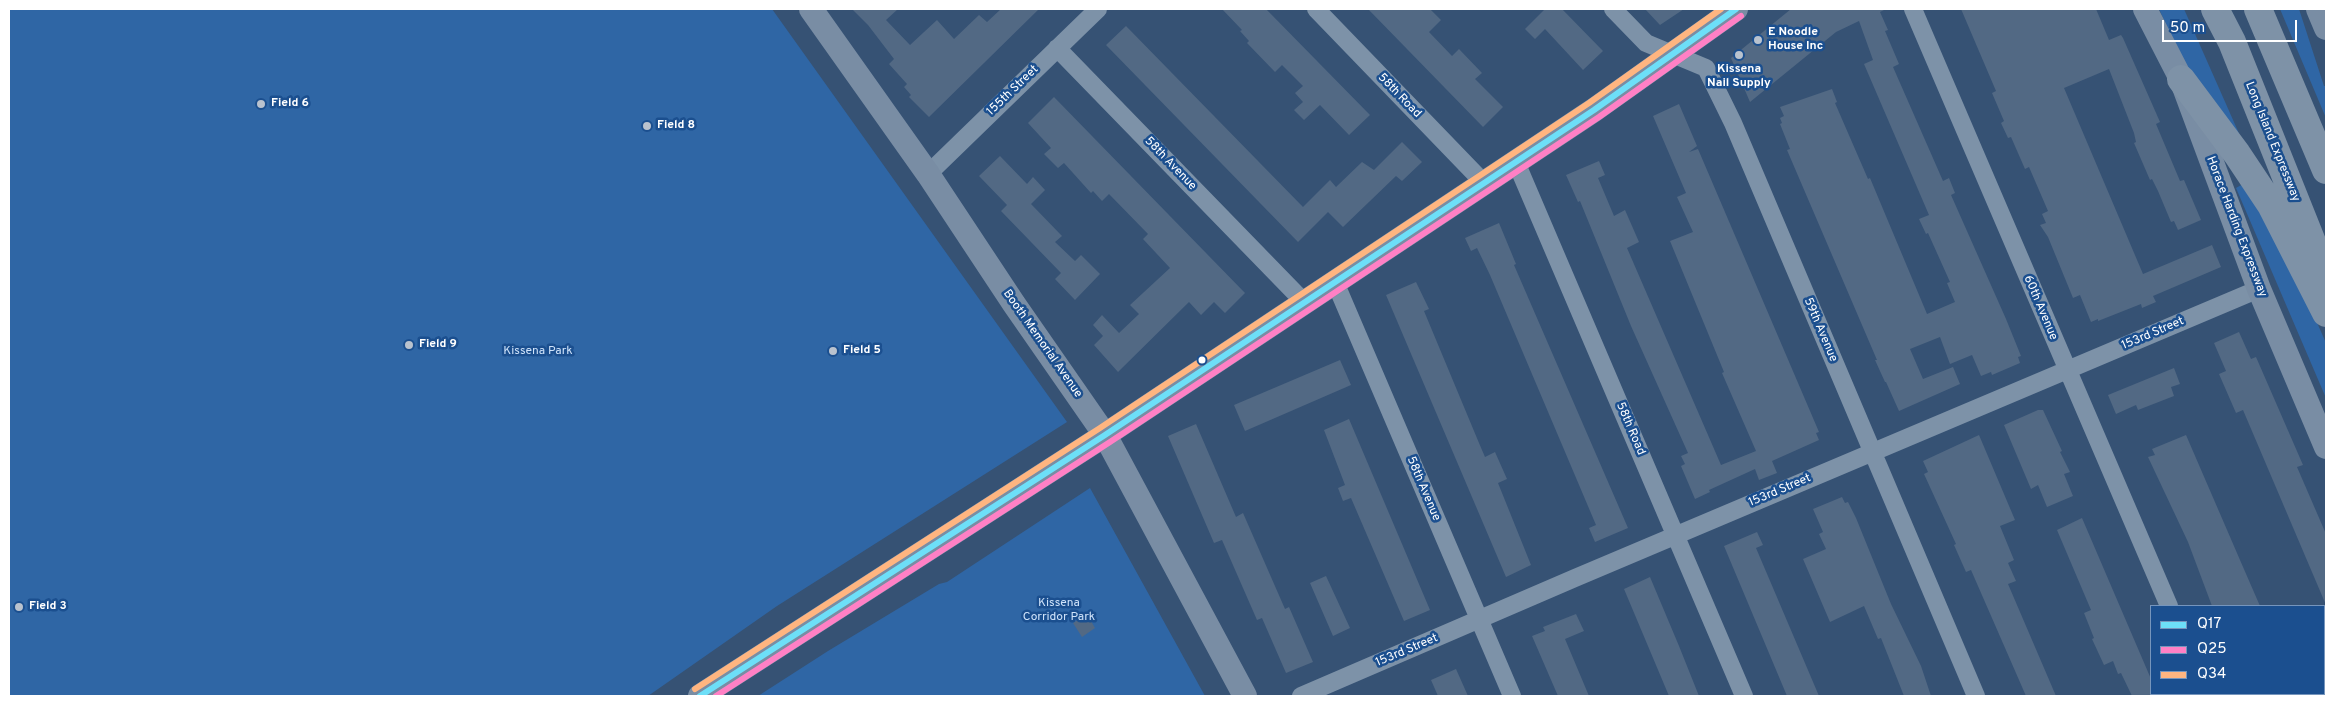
<!DOCTYPE html>
<html>
<head>
<meta charset="utf-8">
<style>
  body { margin:0 }
  #map { position:relative; width:2335px; height:705px; overflow:hidden; background:#365274; font-family:Overpass,sans-serif }
  canvas { display:block }
  .frame { position:absolute; inset:0; border:10px solid #fff; pointer-events:none }
  .legend { position:absolute; left:2150px; top:605px; width:175px; height:90px; box-sizing:border-box; background:#1b4f8f; border:1px solid #7695bc; margin:0; padding:6px 9px; list-style:none; font-size:15px; color:#fff }
  .legend li { display:flex; align-items:center; gap:10px; height:25px }
  .legend b { width:25px; border:1px solid #7695bc }
  .scale { position:absolute; left:2162px; top:20px; width:135px; height:22px; box-sizing:border-box; border:2px solid #fff; border-top:0; padding-left:6px; font-size:15px; line-height:18px; white-space:nowrap; color:#fff; -webkit-text-stroke:4px #1b4f8f; paint-order:stroke }
</style>
</head>
<body>
<div id="map">
<canvas width="2335" height="705"></canvas>
<div class="frame"></div>
<ul class="legend">
<li><b style="height:6px;background:#6ddff8"></b>Q17</li>
<li><b style="height:6px;background:#ff80c5"></b>Q25</li>
<li><b style="height:6px;background:#ffb580"></b>Q34</li>
</ul>
<div class="scale">50 m</div>
</div>
<script>
const ctx = document.querySelector('canvas').getContext('2d');
ctx.lineJoin = 'round';
function fillPath(path, color) { ctx.fillStyle = color; ctx.fill(path, 'evenodd'); }
const toPath = rows => new Path2D(rows.map(r => 'M' + r).join(''));
function strokePath(path, color, width, dash) { ctx.strokeStyle = color; ctx.lineWidth = width; ctx.lineCap = dash ? 'butt' : 'round'; ctx.setLineDash(dash || []); ctx.stroke(path); }
function label(font, color, halo, rows, align = 'center') {
  ctx.font = font + ' Overpass,sans-serif'; ctx.lineWidth = 5; ctx.setLineDash([]); ctx.textBaseline = 'middle'; ctx.strokeStyle = halo; ctx.fillStyle = color; for (const [text, x, y, turn = 0] of rows) {
    ctx.save(); ctx.translate(x, y); ctx.rotate((+turn || 0) * Math.PI / 180); ctx.textAlign = isNaN(turn) ? turn : align; if (halo) ctx.strokeText(text, 0, 0); ctx.fillText(text, 0, 0); ctx.restore();
  }
}
fillPath(toPath([
  [9,9,772,9,1067,422,777,606,648,696,9,696],
  [2159,9,2184,9,2241,138,2186,68],
  [2280,9,2299,9,2324,86,2326,86,2326,118],
  [2243,184,2275,227,2326,343,2326,398,2236,188],
  [1090,488,1205,696,758,696,828,651,939,584,947,582]
]), '#2f66a5');
fillPath(toPath([
  [852,9,898,9,886,20,910,45,937,20,954,39,979,15,987,22,1001,9,1039,9,929,117,909,97,911,95,904,87,907,84,889,64,894,59,868,25],
  [1222,9,1266,9,1370,115,1349,135,1320,105,1304,120,1294,110,1303,102,1295,93,1303,86,1282,65,1275,72,1247,43,1249,41,1240,31,1242,30],
  [1368,9,1430,9,1441,20,1429,32,1452,56,1459,49,1482,73,1475,79,1503,107,1483,127],
  [1545,9,1562,9,1603,51,1583,70,1545,29,1535,39,1525,29],
  [1645,9,1684,9,1660,25],
  [1791,9,1886,9,1880,12,1888,30,1885,31,1899,64,1893,67,1943,181,1949,178,1955,193,1951,195,2006,319,2021,356,2018,357,2020,363,1992,375,1991,372,1981,376,1972,355,1950,364,1940,337,1910,349,1923,379,1953,367,1960,384,1899,411,1886,382,1885,382,1875,360,1877,360,1787,150,1790,149,1780,124,1782,123,1780,118,1784,116,1780,107,1832,89,1837,102,1835,103,1868,179,1870,178,1927,314,1955,302,1947,283,1950,282,1928,233,1926,234,1919,219,1929,215,1864,64,1873,60,1859,21,1836,32,1750,102,1731,58],
  [1961,9,2096,9,2109,40,2121,35,2123,38,2160,122,2156,124,2180,181,2184,180,2201,220,2178,230,2174,221,2171,222,2158,191,2152,179,2150,180,2134,143,2136,142,2134,133,2109,69,2064,88,2143,274,2212,245,2221,267,2153,296,2156,302,2142,308,2141,304,2098,321,2098,319,2091,322,2080,295,2073,298,2048,237,2040,225,2046,223,2042,214,2048,211,2029,167,2025,169,2011,137,2008,138,2001,123,2004,121,1992,93,1996,91],
  [1126,26,1303,207,1330,180,1336,187,1362,162,1374,170,1402,142,1422,162,1402,181,1396,176,1343,227,1328,212,1298,242,1106,45],
  [1054,97,1245,293,1225,313,1214,302,1201,315,1189,302,1118,372,1094,345,1103,336,1093,325,1102,315,1119,333,1139,314,1130,305,1170,268,1143,239,1148,234,1109,194,1102,201,1093,191,1091,193,1064,163,1058,168,1044,154,1051,148,1028,123],
  [1679,104,1697,146,1689,152,1698,149,1819,432,1816,433,1819,440,1772,461,1777,473,1759,480,1755,469,1709,490,1710,492,1695,499,1681,466,1685,464,1681,456,1688,453,1631,326,1580,201,1578,202,1566,175,1599,161,1605,175,1598,178,1614,216,1625,210,1639,242,1627,248,1721,465,1756,451,1722,373,1724,372,1670,241,1693,232,1677,197,1686,193,1653,116],
  [1000,156,1027,184,1033,177,1045,190,1031,204,1062,236,1055,242,1075,261,1081,255,1100,274,1075,300,1055,279,1061,273,1001,211,1007,205,979,176],
  [1499,223,1516,264,1514,265,1628,528,1595,542,1589,528,1596,525,1490,275,1477,248,1471,251,1465,238],
  [1416,282,1429,309,1424,311,1479,443,1485,457,1495,452,1507,479,1498,483,1531,565,1506,577,1386,295],
  [2239,332,2251,359,2256,357,2293,442,2303,465,2297,467,2326,534,2326,605,2243,410,2236,413,2219,374,2226,371,2214,343],
  [1340,360,1351,385,1245,431,1234,405],
  [2174,368,2180,384,2171,387,2174,396,2138,410,2136,405,2116,414,2108,395],
  [2038,410,2043,410,2062,451,2060,452,2070,472,2064,474,2073,496,2047,507,2038,485,2031,489,2004,425],
  [1349,419,1430,610,1404,621,1351,498,1343,501,1338,488,1345,485,1324,430],
  [1196,424,1236,517,1243,513,1285,609,1289,607,1313,662,1286,673,1262,618,1257,620,1222,540,1214,543,1168,436],
  [1979,435,2015,520,2000,526,2014,560,2008,563,2016,581,2008,584,2056,696,2026,696,1971,570,1966,572,1954,545,1956,544,1924,474,1928,472,1923,461],
  [2186,435,2240,560,2260,606,2212,606,2188,542,2148,457,2155,455,2152,449],
  [1842,497,1845,503,1848,502,1856,518,1891,604,1921,666,1931,696,1904,696,1881,638,1878,639,1864,606,1830,622,1803,559,1826,549,1819,534,1823,532,1813,509],
  [2082,518,2151,679,2151,696,2132,696,2121,673,2118,674,2113,661,2104,665,2092,639,2094,638,2084,613,2091,610,2057,530],
  [1757,532,1763,545,1756,548,1819,696,1787,696,1724,546],
  [1326,576,1350,628,1333,636,1310,583],
  [1650,577,1679,646,1699,696,1669,696,1624,589],
  [1087,614,1095,628,1082,637,1073,623],
  [1576,614,1584,631,1565,639,1589,696,1558,696,1532,636,1545,631,1543,627],
  [1456,669,1468,696,1438,696,1431,680]
]), '#526984');
strokePath(toPath([
  [1316,9,1483,182],
  [1613,9,1646,43,1706,68,1733,123,1976,696],
  [1913,9,2169,606],
  [1057,48,1304,302],
  [1516,162,1744,696],
  [928,174,1098,9],
  [1335,282,1512,696],
  [2207,694,2208,696],
  [1301,696,1575,578,2259,289]
]), '#7d92a8', 18);
strokePath(toPath([
  [811,9,928,174,1014,304,1105,435,1245,696],
  [2145,9,2181,79,2259,289,2326,447],
  [2318,9,2326,28],
  [700,696,1105,435,1594,110,1736,9]
]), '#798da4', 24);
strokePath(toPath([
  [2215,9,2232,42,2326,277],
  [2258,9,2326,170],
  [2181,79,2237,154,2271,205,2326,313]
]), '#7e92a7', 28);
strokePath(toPath([
  [700,696,1105,435,1594,110,1736,9]
]), '#6ddff8', 6);
strokePath(toPath([
  [716,696,1110,442,1599,117,1741,16]
]), '#ff80c5', 6);
strokePath(toPath([
  [695,689,1100,428,1589,103,1721,9]
]), '#ffb580', 6);
for (const [x, y, r, color] of [
  [1758,40,5,"#b9c2ce"],
  [1739,55,5,"#b9c2ce"],
  [261,104,5,"#b9c2ce"],
  [647,126,5,"#b9c2ce"],
  [409,345,5,"#b9c2ce"],
  [833,351,5,"#b9c2ce"],
  [1202,360,4.5,"#fff"],
  [19,607,5,"#b9c2ce"]
]) { const dot = new Path2D(); dot.arc(x, y, r, 0, 2 * Math.PI); ctx.fillStyle = color; ctx.fill(dot); strokePath(dot, '#1b4f8f', 2); }
label('bold 12px', '#fff', '#1b4f8f', [
  ["E Noodle",1768,33],
  ["House Inc",1768,47],
  ["Kissena",1739,70,"center"],
  ["Nail Supply",1739,84,"center"],
  ["Field 6",271,104],
  ["Field 8",657,126],
  ["Field 9",419,345],
  ["Field 5",843,351],
  ["Field 3",29,607]
], 'left');
label('12px', '#fff', '#1b4f8f', [
  ["155th Street",1013,91,-44],
  ["58th Road",1399,96,46],
  ["Long Island Expressway",2272,142,68],
  ["58th Avenue",1170,164,46],
  ["Horace Harding Expressway",2236,227,69],
  ["60th Avenue",2040,308,67],
  ["59th Avenue",1820,330,67],
  ["153rd Street",2153,334,-23],
  ["Booth Memorial Avenue",1042,344,55],
  ["58th Road",1630,429,67],
  ["58th Avenue",1423,489,67],
  ["153rd Street",1780,491,-23],
  ["153rd Street",1407,651,-23]
]);
label('12px', '#cfe3fa', '#1b4f8f', [
  ["Kissena Park",538,352],
  ["Kissena",1059,604],
  ["Corridor Park",1059,618]
]);
</script>
</body>
</html>
